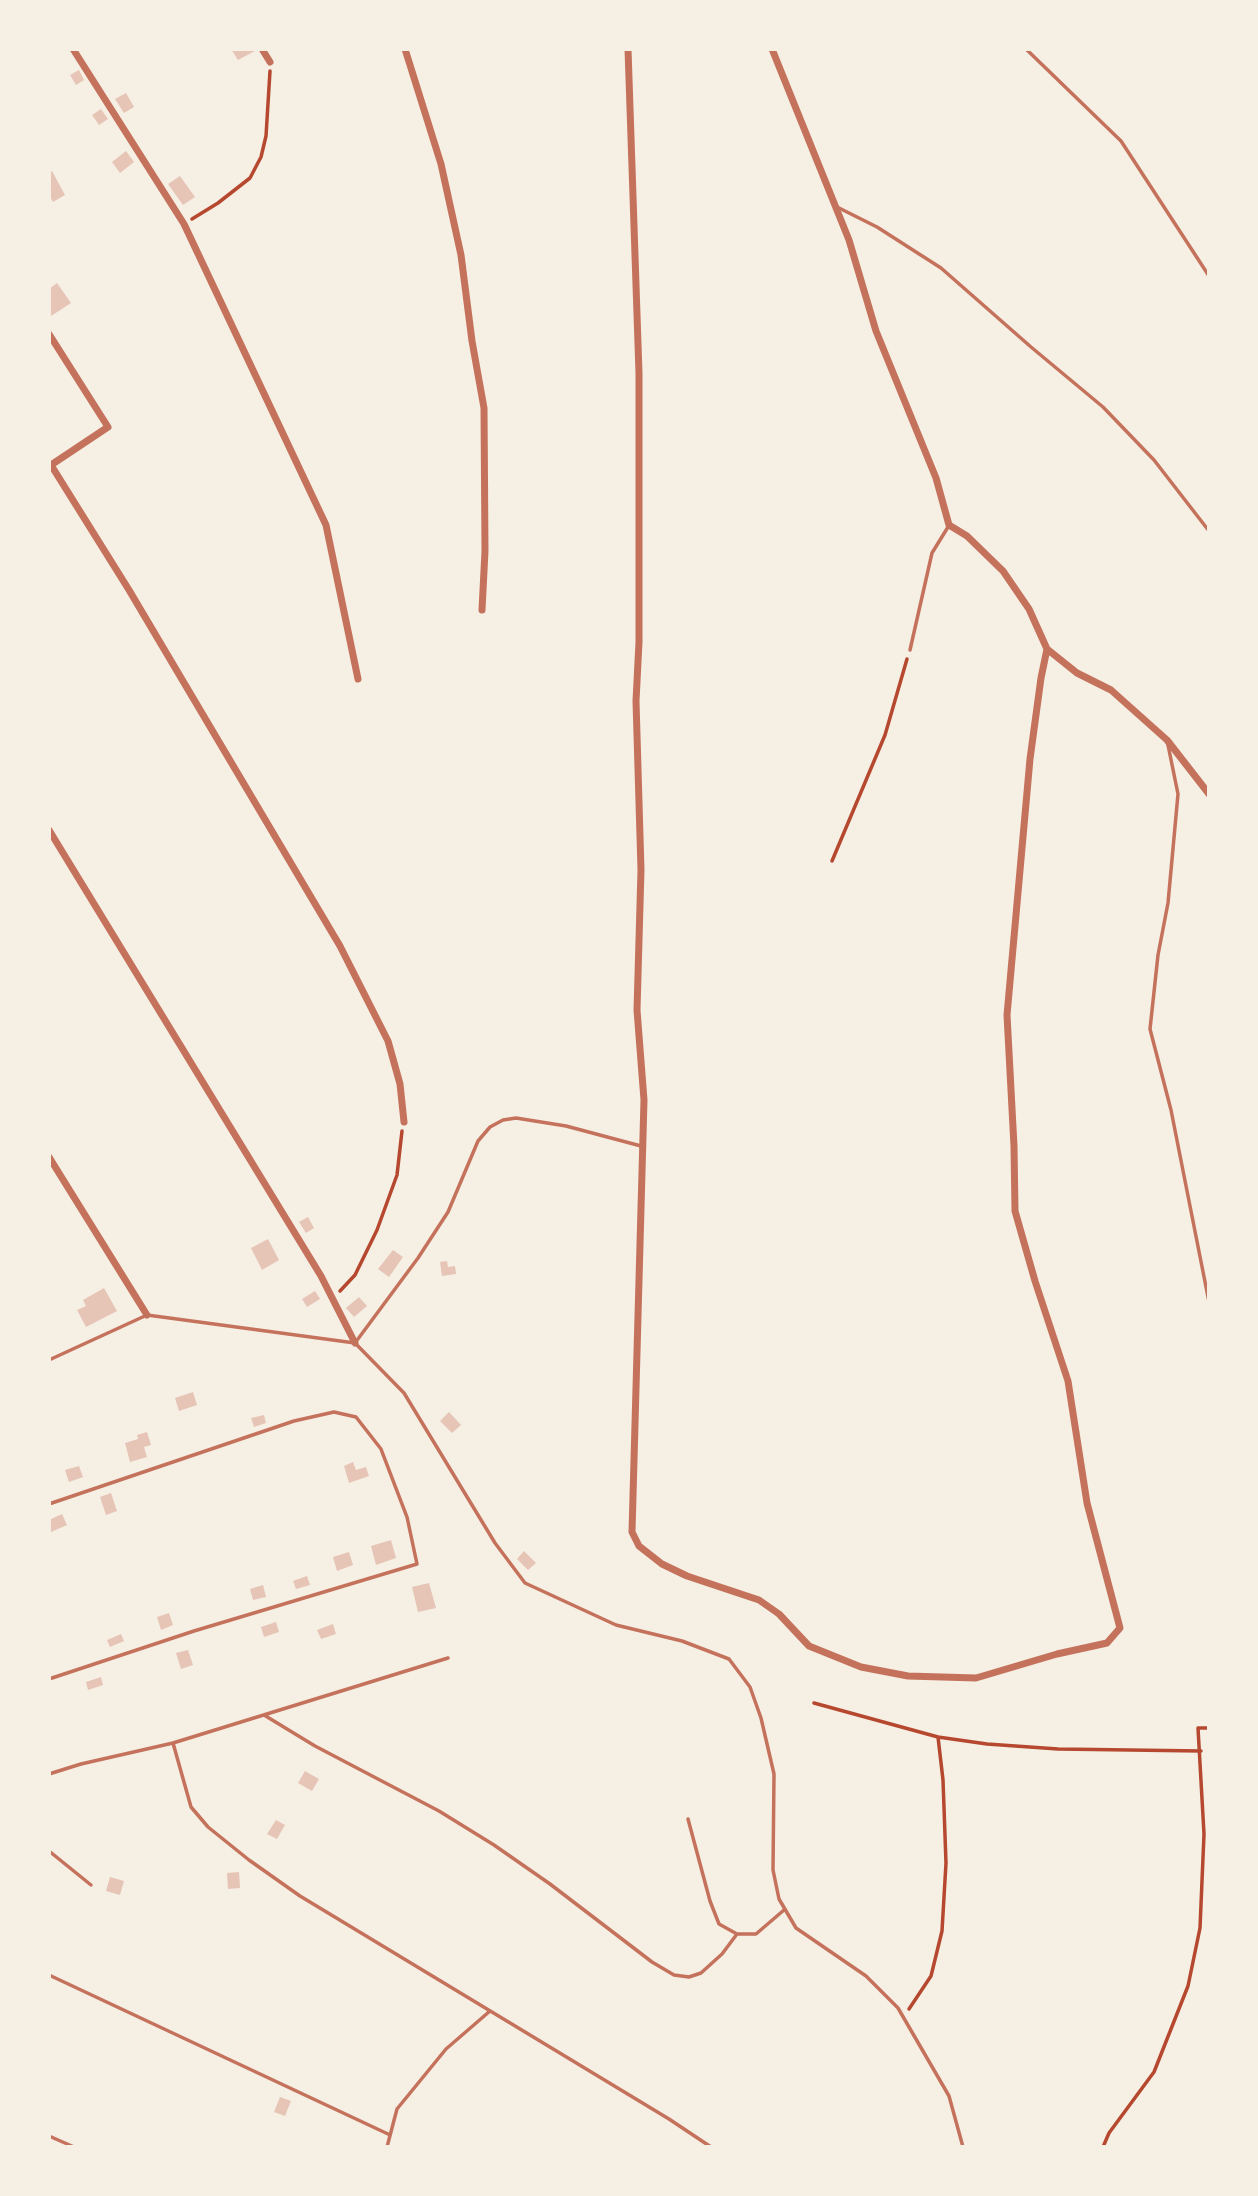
<!DOCTYPE html>
<html>
<head>
<meta charset="utf-8">
<style>
  body { margin:0 }
  #map { position:relative; width:1258px; height:2196px; overflow:hidden; background:#f6efe4; font-family:Barlow,sans-serif }
  canvas { display:block }
  .frame { position:absolute; inset:0; border:51px solid #f6efe4; pointer-events:none }
</style>
</head>
<body>
<div id="map">
<canvas width="1258" height="2196"></canvas>
<div class="frame"></div>
</div>
<script>
const ctx = document.querySelector('canvas').getContext('2d');
ctx.lineJoin = 'round';
function fillPath(path, color) { ctx.fillStyle = color; ctx.fill(path, 'evenodd'); }
const toPath = rows => new Path2D(rows.map(r => 'M' + r).join(''));
function strokePath(path, color, width, dash) { ctx.strokeStyle = color; ctx.lineWidth = width; ctx.lineCap = dash ? 'butt' : 'round'; ctx.setLineDash(dash || []); ctx.stroke(path); }
fillPath(toPath([
  [231,49,253,49,255,51,238,60],
  [79,70,84,80,76,85,70,75],
  [126,93,134,107,124,113,115,99],
  [101,109,108,119,99,125,92,115],
  [126,151,134,162,120,173,112,162],
  [52,171,65,195,53,202,49,195,49,173],
  [180,176,195,197,183,205,168,184],
  [57,283,71,303,51,316,49,312,49,289],
  [308,1217,314,1228,306,1233,299,1222],
  [268,1239,279,1260,262,1270,251,1248],
  [393,1250,403,1257,389,1277,378,1269],
  [447,1261,448,1267,455,1266,456,1274,442,1276,440,1262],
  [104,1288,117,1311,86,1327,77,1310,86,1306,83,1300],
  [315,1291,320,1299,307,1307,302,1299],
  [359,1297,367,1306,354,1317,346,1308],
  [193,1392,197,1405,179,1411,175,1398],
  [449,1412,461,1425,452,1433,440,1421],
  [264,1415,266,1423,254,1427,251,1418],
  [147,1432,151,1445,144,1447,147,1457,130,1462,125,1443,138,1439,137,1435],
  [353,1462,356,1470,366,1467,369,1476,349,1483,344,1466],
  [79,1466,83,1477,69,1482,65,1470],
  [111,1493,117,1511,106,1515,100,1497],
  [62,1514,67,1525,51,1532,49,1520],
  [391,1540,396,1558,376,1565,371,1546],
  [524,1551,536,1563,528,1570,517,1559],
  [349,1552,353,1565,337,1571,333,1557],
  [307,1576,310,1585,296,1589,293,1581],
  [429,1583,436,1608,418,1612,412,1587],
  [263,1585,266,1597,253,1600,250,1589],
  [169,1613,173,1625,161,1630,157,1617],
  [276,1622,279,1632,264,1637,261,1627],
  [333,1624,336,1634,321,1639,317,1630],
  [121,1634,124,1641,110,1647,107,1640],
  [188,1650,193,1665,181,1669,176,1653],
  [101,1677,103,1685,88,1690,86,1682],
  [305,1771,319,1779,312,1791,298,1783],
  [276,1820,285,1825,277,1839,267,1834],
  [239,1872,240,1888,228,1889,227,1873],
  [110,1877,124,1881,120,1895,106,1891],
  [280,2097,291,2101,285,2116,274,2112]
]), '#e6c5b7');
strokePath(toPath([
  [192,219,218,203,250,178,261,157,266,136,270,71],
  [832,861,885,735,907,659],
  [340,1291,355,1275,377,1230,397,1175,402,1131],
  [814,1703,938,1737],
  [909,2009,931,1976,942,1931,946,1863,943,1780,938,1737,987,1744,1058,1749,1201,1751],
  [1103,2147,1109,2133,1154,2072,1188,1986,1200,1928,1204,1834,1198,1728,1209,1728]
]), '#b5482f', 3.5);
strokePath(toPath([
  [1026,49,1121,141,1209,276],
  [837,207,877,227,941,268,1031,347,1103,407,1154,460,1209,531],
  [910,650,932,553,948,527],
  [1168,745,1178,794,1168,903,1158,955,1150,1029,1171,1110,1209,1302],
  [355,1343,418,1258,448,1212,478,1141,490,1127,503,1120,516,1118,566,1126,641,1146],
  [49,1360,147,1315,355,1343,404,1393,495,1543,525,1583,616,1625,682,1641,729,1659,750,1687,761,1718,774,1774,773,1870,779,1899,796,1928,866,1976,898,2008,949,2096,963,2147],
  [49,1504,294,1421,334,1412,356,1417,381,1449,407,1517,417,1564,194,1631,49,1679],
  [264,1715,315,1746,439,1811,494,1845,550,1884,652,1962,674,1975,689,1977,701,1973,722,1954,737,1934],
  [173,1743,191,1807,208,1827,249,1860,300,1896,669,2119,711,2147],
  [49,1774,81,1764,173,1743,448,1658],
  [688,1819,710,1901,719,1924,737,1934,756,1934,784,1910],
  [49,1851,91,1885],
  [49,1975,388,2134],
  [49,2136,74,2147],
  [387,2147,397,2109,446,2049,490,2011]
]), '#c5725c', 3.5);
strokePath(toPath([
  [73,49,184,224,326,525,358,679],
  [262,49,270,62],
  [405,49,441,164,461,255,472,341,484,408,485,551,482,610],
  [628,49,639,373,639,642,636,701,641,870,637,1010,644,1100,632,1532,639,1546,662,1564,687,1576,759,1600,779,1614,809,1646,861,1667,908,1676,976,1678,1057,1654,1107,1643,1120,1628,1087,1503,1068,1381,1035,1281,1015,1211,1014,1146,1007,1015,1030,759,1041,678,1047,649],
  [772,49,849,240,876,331,936,478,949,525,967,536,1003,571,1029,609,1047,649,1077,673,1111,690,1167,740,1209,794],
  [49,334,108,427,51,465,129,590,340,946,388,1041,400,1084,404,1122],
  [49,830,321,1276,355,1343],
  [49,1157,147,1315]
]), '#c5725c', 7);
</script>
</body>
</html>
